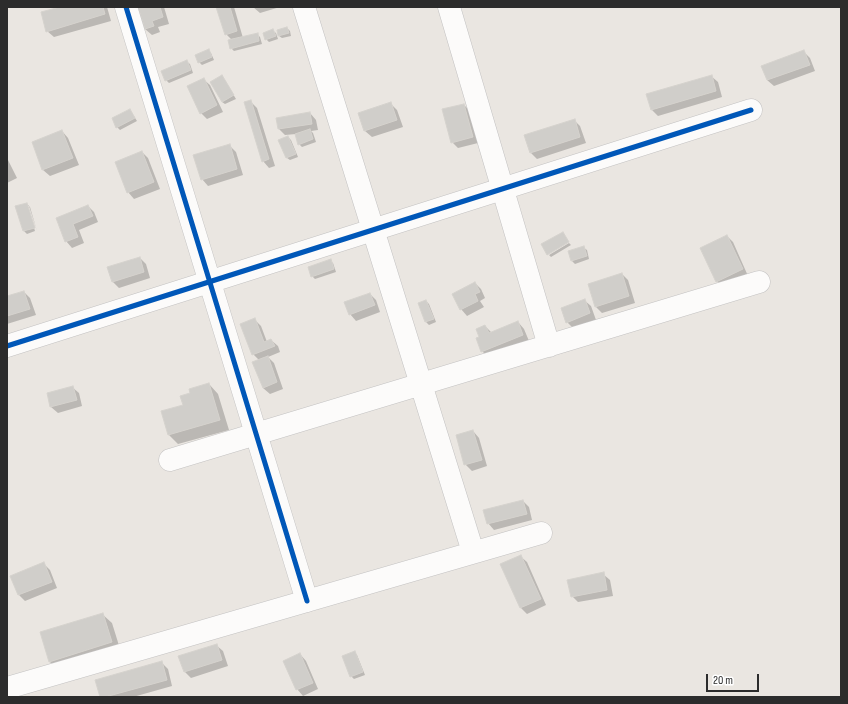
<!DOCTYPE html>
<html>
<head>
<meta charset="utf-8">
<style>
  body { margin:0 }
  #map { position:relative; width:848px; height:704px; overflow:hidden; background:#eae6e1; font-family:"Sofia Sans Condensed",sans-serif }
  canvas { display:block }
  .frame { position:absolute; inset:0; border:8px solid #2c2c2c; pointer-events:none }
  .scale { position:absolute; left:706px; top:674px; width:53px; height:18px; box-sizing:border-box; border:2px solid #2c2c2c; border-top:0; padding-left:5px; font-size:12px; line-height:14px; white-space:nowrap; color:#2c2c2c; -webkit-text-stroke:3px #fff; paint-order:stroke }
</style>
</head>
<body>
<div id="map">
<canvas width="848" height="704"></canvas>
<div class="frame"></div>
<div class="scale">20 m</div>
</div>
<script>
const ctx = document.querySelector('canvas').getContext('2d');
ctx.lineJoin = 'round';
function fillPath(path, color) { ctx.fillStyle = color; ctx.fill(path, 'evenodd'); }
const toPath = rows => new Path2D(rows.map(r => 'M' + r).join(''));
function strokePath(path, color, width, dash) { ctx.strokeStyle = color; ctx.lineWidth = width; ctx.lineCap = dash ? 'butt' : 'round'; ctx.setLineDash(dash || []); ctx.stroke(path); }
fillPath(toPath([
  [63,7,107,7,111,21,54,37,47,31],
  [139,7,164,7,169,24,158,27,160,32,152,35,145,29],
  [217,7,234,7,243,38,257,34,260,37,262,44,234,51,231,48,232,40,226,34],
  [253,7,280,7,260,13],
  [287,28,290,31,291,36,282,38,279,36],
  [273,31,276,33,278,39,269,42,266,39],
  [208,50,211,53,214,60,202,65,199,62],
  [804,52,810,58,815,71,774,86,767,80],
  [187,62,190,64,193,73,169,83,166,80],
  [222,76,236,99,225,104,222,102],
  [711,76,718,82,722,97,658,116,652,110,648,95],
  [203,79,210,85,223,112,207,119,201,113],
  [250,101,257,108,275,166,269,168,263,161],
  [391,104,397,110,403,127,372,137,365,131,360,114],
  [464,105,470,111,478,143,458,148,452,142],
  [130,110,137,121,120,130,117,127],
  [310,113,316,120,318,130,311,131,313,133,316,142,302,147,299,144,296,134,285,135,279,129,277,119],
  [574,120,580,126,586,143,537,159,531,153],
  [62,131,68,138,79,165,50,176,43,170,33,143],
  [288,137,291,140,298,157,290,160,287,158,280,141],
  [229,145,236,152,243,175,208,186,202,179],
  [142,152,148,158,160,189,134,199,128,192],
  [7,158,17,178,7,183],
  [27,204,29,206,27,206,35,231,27,234,24,231],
  [29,206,30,207,37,231],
  [88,206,94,212,98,222,79,230,84,243,72,248,66,241,57,218],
  [727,236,733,242,748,276,724,288,717,281],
  [569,243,571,245,551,257,549,255],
  [584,248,587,250,589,259,575,264,572,261],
  [140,258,146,264,150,278,119,288,112,281],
  [330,261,333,263,336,272,315,279,312,276],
  [622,274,628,280,635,303,602,313,596,307,589,284],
  [475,283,481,289,485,298,480,301,484,307,467,316,461,309],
  [24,292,30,298,36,315,7,324,7,297],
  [370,294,376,300,380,312,356,321,350,314],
  [584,300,591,306,596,320,573,328,567,322],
  [426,301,429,304,436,322,429,325,426,322,419,304],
  [254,319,261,326,267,342,271,340,278,346,280,352,268,357,274,363,283,389,270,394,263,388,259,360,253,354],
  [518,322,524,329,529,341,488,357,482,351,485,326,492,333],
  [209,384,218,394,229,430,178,444,169,435,184,406],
  [72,387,79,393,82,406,58,413,51,407],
  [473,431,479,438,487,466,472,471,465,464],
  [523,501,529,507,532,520,494,530,488,523],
  [520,556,527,562,546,605,527,614,521,608,501,565],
  [44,564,50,570,57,588,25,601,19,595,12,577],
  [603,574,610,580,613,596,578,602,572,596],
  [102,614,112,623,121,652,59,671,49,661],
  [216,645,223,651,228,666,191,678,185,672],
  [354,652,357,655,365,675,354,679,351,676],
  [300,654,306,661,318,689,303,696,297,689],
  [161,662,168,669,172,686,133,697,101,697]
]), '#0003');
const building = toPath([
  [60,7,103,7,105,14,46,32,41,12,60,7],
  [138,7,160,7,163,17,152,21,154,26,145,29,138,7],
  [216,7,230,7,237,31,225,35,216,7],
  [287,27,289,33,278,36,277,30,287,27],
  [273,29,276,36,265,40,263,33,273,29],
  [258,33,259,41,230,49,228,40,258,33],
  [209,49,212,57,198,63,195,55,209,49],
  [804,50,810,65,767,80,761,66,804,50],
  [187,60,191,70,165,81,161,71,187,60],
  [222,75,234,95,222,102,210,82,222,75],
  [712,75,716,91,651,110,646,94,712,75],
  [204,78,217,105,200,114,187,86,204,78],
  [251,100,269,159,262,162,244,102,251,100],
  [391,102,397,120,364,131,358,113,391,102],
  [464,104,473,137,451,143,442,109,464,104],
  [130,109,135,118,116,128,112,118,130,109],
  [310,112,312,124,278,129,276,118,310,112],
  [575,119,580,137,530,153,524,135,575,119],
  [310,129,313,139,298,145,295,134,310,129],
  [62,130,73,158,42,170,32,142,62,130],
  [288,136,296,154,286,158,278,140,288,136],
  [230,144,237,169,201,180,193,155,230,144],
  [142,151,154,182,127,193,115,162,142,151],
  [27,203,35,228,23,231,15,206,27,203],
  [88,205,93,216,73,224,78,237,65,242,56,218,88,205],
  [563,232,569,242,547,255,541,244,563,232],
  [727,235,743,269,716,282,700,248,727,235],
  [584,246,587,256,571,261,568,251,584,246],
  [140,257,144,272,112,282,107,267,140,257],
  [331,259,334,269,311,277,308,267,331,259],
  [622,273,629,296,595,307,588,284,622,273],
  [475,282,480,292,475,294,478,301,460,310,452,294,475,282],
  [24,291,30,309,7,316,7,296,24,291],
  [370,293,375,305,349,315,344,302,370,293],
  [585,299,590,313,566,323,561,308,585,299],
  [426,300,434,319,425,322,418,303,426,300],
  [255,318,264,342,271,339,275,346,252,355,240,324,255,318],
  [518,321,523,335,481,352,476,338,479,337,476,329,485,325,489,333,518,321],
  [268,356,277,382,263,388,252,362,268,356],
  [209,383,220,420,168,435,161,411,183,405,180,396,190,393,189,389,209,383],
  [73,386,77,400,50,407,47,393,73,386],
  [473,430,482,460,464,465,456,435,473,430],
  [523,500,527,514,487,524,483,510,523,500],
  [521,555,541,599,520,608,500,564,521,555],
  [44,562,52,582,18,595,10,576,44,562],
  [604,572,607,590,571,597,567,580,604,572],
  [103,613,112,642,49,662,40,632,103,613],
  [217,644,222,660,184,672,178,656,217,644],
  [355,651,363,672,350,677,342,656,355,651],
  [300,653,313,683,296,690,283,661,300,653],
  [162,661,167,680,105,697,100,697,95,680,162,661]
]);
fillPath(building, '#d0ceca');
strokePath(building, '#d5d2cd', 1);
const minor = toPath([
  [126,7,307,601],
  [304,7,473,552],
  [449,7,549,346],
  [7,346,751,110],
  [170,460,759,282],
  [7,688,541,533]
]);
strokePath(minor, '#c3c2c2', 23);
strokePath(minor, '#fcfbfa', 22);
strokePath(toPath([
  [126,7,307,601],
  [7,346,751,110]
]), '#0057b8', 5);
</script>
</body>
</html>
